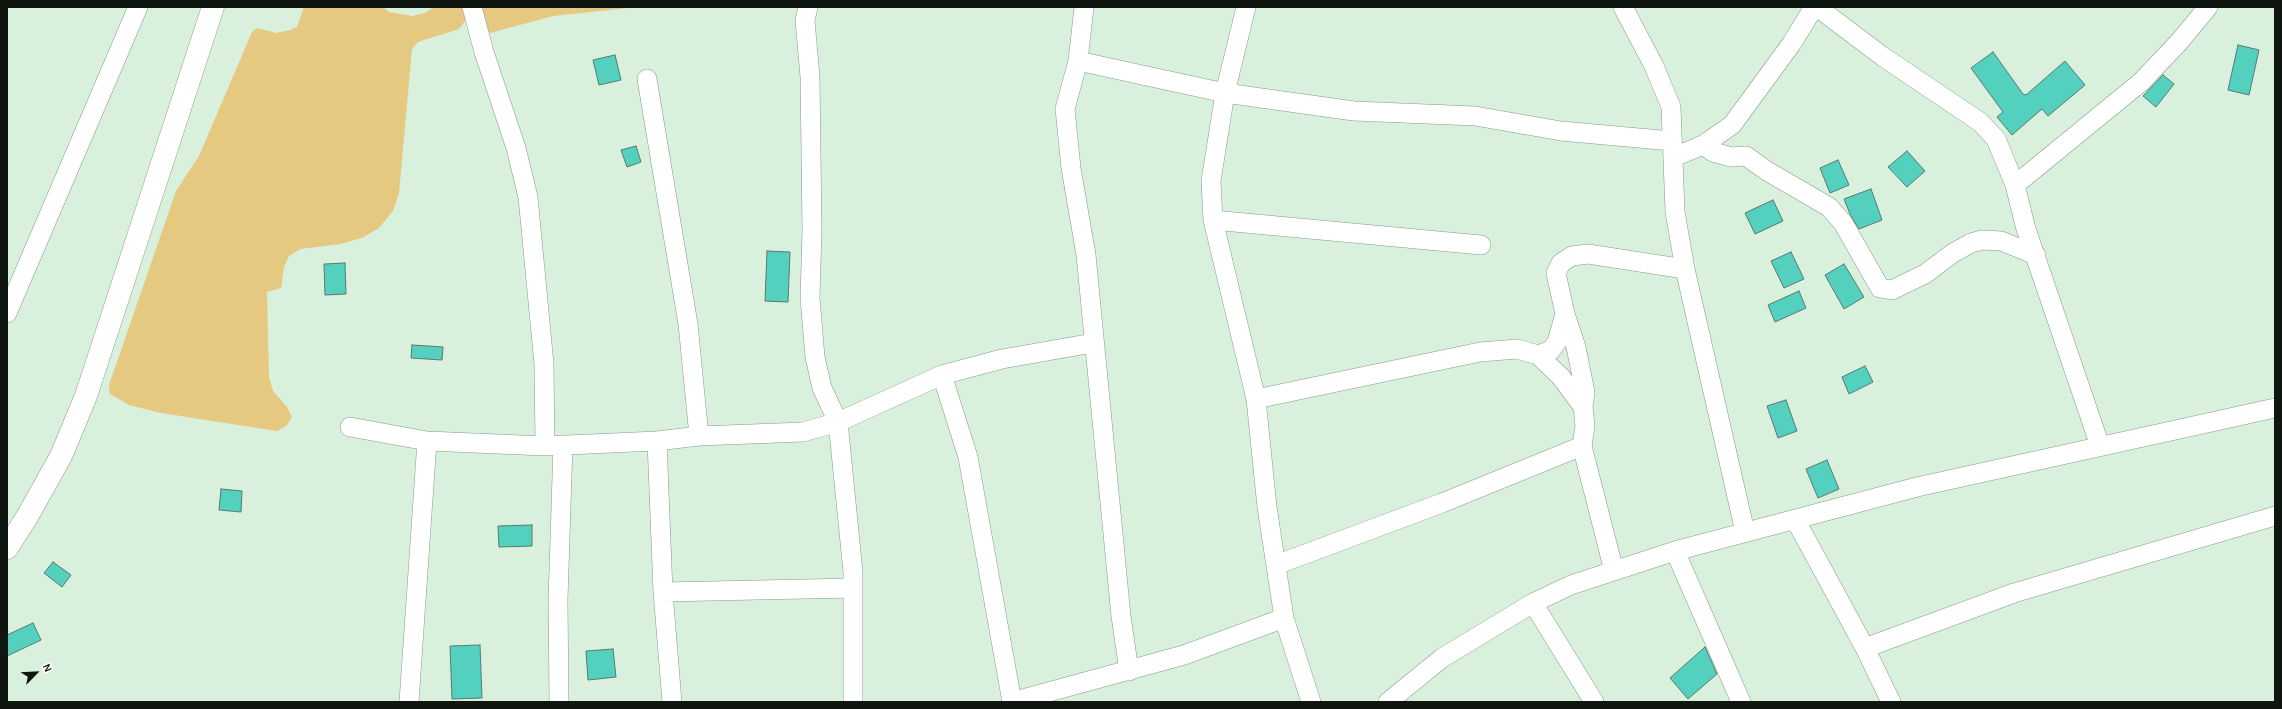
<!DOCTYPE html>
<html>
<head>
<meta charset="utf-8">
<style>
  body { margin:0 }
  #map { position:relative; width:2282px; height:709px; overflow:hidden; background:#d8f0dc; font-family:Karla,sans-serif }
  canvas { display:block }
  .frame { position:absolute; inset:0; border:8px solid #0e160f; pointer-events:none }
  .north { position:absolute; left:16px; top:653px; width:40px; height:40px; -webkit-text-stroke:3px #fff; paint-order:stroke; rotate:66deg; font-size:11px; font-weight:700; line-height:16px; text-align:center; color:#0e160f }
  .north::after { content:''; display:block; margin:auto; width:14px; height:18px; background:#0e160f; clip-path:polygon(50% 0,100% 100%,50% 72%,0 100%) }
</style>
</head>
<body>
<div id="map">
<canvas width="2282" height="709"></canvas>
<div class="frame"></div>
<div class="north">N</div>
</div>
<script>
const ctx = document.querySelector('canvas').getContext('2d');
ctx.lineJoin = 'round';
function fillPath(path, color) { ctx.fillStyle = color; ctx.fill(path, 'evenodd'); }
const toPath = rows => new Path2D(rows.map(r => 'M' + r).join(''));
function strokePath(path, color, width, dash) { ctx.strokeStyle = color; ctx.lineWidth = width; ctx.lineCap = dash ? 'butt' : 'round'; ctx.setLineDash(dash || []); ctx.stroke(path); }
fillPath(toPath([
  [304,7,383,7,389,12,412,16,425,13,434,7,462,7,467,18,459,29,418,42,412,49,399,193,393,211,379,228,362,238,340,244,300,249,289,256,284,267,281,288,267,292,269,377,273,391,287,407,292,417,286,426,277,431,161,413,129,405,110,394,109,385,176,191,199,156,252,32,257,28,276,33,290,30,297,27],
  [475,7,637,7,553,16,490,33,484,27]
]), '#e5c981');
const building = toPath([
  [2238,45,2259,50,2249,95,2228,90,2238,45],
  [1993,52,2023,94,2026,95,2065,61,2085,85,2048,116,2042,109,2012,135,1997,117,2003,112,1971,68,1993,52],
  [615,55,621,80,599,85,593,60,615,55],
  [2163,75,2174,84,2156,107,2143,96,2163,75],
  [636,146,641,162,627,167,621,150,636,146],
  [1907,151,1925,171,1907,187,1888,167,1907,151],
  [1838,160,1849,185,1830,193,1820,168,1838,160],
  [1871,189,1882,220,1859,229,1850,214,1844,199,1871,189],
  [1773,200,1783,221,1755,234,1745,213,1773,200],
  [767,251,790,252,788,302,765,301,767,251],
  [1791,252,1804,279,1784,288,1771,261,1791,252],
  [345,263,346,294,325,295,324,264,345,263],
  [1844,264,1864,297,1844,309,1825,275,1844,264],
  [1799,291,1806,308,1775,322,1768,305,1799,291],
  [412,345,443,347,442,360,411,358,412,345],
  [1865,366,1873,382,1849,394,1842,377,1865,366],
  [1786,400,1797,431,1778,438,1767,406,1786,400],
  [1827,460,1839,489,1818,498,1806,469,1827,460],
  [221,489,242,491,241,512,219,510,221,489],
  [532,525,532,546,499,547,498,526,532,525],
  [53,562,71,575,62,587,44,573,53,562],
  [33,623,41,640,7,656,7,635,33,623],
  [480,645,482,698,452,699,450,646,480,645],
  [1705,647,1717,674,1688,699,1670,678,1705,647],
  [613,649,616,677,588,680,586,651,613,649]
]);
fillPath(building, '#54d1be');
strokePath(building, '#597872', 1);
const minor = toPath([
  [472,7,484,52,516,148,528,197,544,364,545,446],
  [808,7,805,20,810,77,812,230,810,298,815,357,822,388,838,422,853,572,853,702],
  [1084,7,1078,61,1065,109,1071,168,1086,255,1121,616,1129,671],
  [1246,7,1225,93,1211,181,1213,220,1256,399,1267,507,1284,618,1311,702],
  [1623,7,1654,66,1671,107,1675,212,1685,269,1745,532],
  [1817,7,1882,56,1980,122,1996,139,2015,185,2026,229,2100,446],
  [1078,61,1225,93,1354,111,1475,116,1561,131,1672,141],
  [647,79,688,324,699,436],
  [1703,145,1713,152,1731,157,1746,156,1767,171,1829,207,1843,223,1880,288,1892,290,1925,274,1953,253,1971,243,1982,240,2001,241,2036,255],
  [1674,157,1703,145,1732,125,1792,43,1814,7],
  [2015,185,2141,82,2179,42,2208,7],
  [1213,220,1481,245],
  [7,313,138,7],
  [1538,355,1551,350,1557,342,1565,314],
  [942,375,968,457,1012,702],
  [1256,399,1480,352,1517,349,1538,355,1561,377,1583,407,1585,426,1582,446,1614,571],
  [1583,407,1585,392,1576,347,1565,314,1556,273,1561,263,1572,256,1588,254,1685,269],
  [350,427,427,441,545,446,657,441,699,436,803,432,838,422,942,375,1002,359,1093,343],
  [657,441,663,592,672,702],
  [1795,519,1865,648,1891,702],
  [1675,551,1741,702],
  [1276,565,1442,503,1582,446],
  [663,592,853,588],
  [1533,603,1594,702],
  [1865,648,2014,593,2275,516],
  [409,702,427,441],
  [559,702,558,600,563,445],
  [1012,702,1184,655,1284,618],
  [1388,702,1442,658,1533,603,1571,585,1675,551,1917,487,2275,408]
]);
const primary = toPath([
  [7,548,27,517,61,456,86,396,213,7]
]);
strokePath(minor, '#859c89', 20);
strokePath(primary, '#859c89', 23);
strokePath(minor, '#fff', 19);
strokePath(primary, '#fff', 22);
</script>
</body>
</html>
